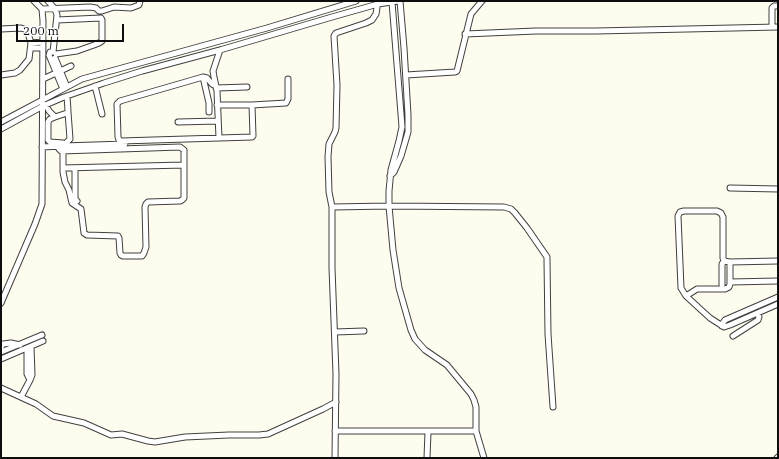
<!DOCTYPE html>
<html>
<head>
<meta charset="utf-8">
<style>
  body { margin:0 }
  #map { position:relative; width:779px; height:459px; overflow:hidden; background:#fefcef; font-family:"IBM Plex Serif",serif }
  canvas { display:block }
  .frame { position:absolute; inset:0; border:2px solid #0d0d0d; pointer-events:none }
  .scale { position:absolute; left:16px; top:24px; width:108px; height:18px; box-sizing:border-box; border:2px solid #0d0d0d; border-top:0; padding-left:5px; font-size:12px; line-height:14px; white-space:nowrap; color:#0d0d0d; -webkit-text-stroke:3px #fff; paint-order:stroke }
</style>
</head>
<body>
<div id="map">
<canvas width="779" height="459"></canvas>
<div class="frame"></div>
<div class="scale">200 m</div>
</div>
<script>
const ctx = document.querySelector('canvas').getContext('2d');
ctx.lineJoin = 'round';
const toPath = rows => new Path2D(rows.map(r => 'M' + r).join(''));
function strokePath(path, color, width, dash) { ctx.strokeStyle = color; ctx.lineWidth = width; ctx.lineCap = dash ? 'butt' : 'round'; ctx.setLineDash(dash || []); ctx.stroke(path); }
const minor = toPath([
  [48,1,55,9,57,15,53,52,50,52,49,55,63,89],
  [392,2,401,114,402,127,399,141,391,170,389,191,389,206,393,250,399,288,411,330,415,339,425,350,447,365,471,394,474,400,476,407,476,431,484,458],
  [42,9,90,7,96,8,99,11,102,11,114,7,131,8,139,5,140,1],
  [772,27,772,8,774,6,778,6],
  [1,29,21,28,27,30,31,43,29,59,20,70,15,73,1,75],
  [465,34,536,31,596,31,778,27],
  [31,43,43,42],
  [31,48,43,48],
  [56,54,77,51,94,45,99,43,102,41,102,20,101,18,57,20],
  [55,58,67,87],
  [406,75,455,72,457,71,471,14,482,1],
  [203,77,209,103,209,112],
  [43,79,71,66],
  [95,86,102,114],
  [216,86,212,84,207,78,203,77,120,101,117,104,118,137,119,140,121,141,252,137,253,136,252,105],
  [216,88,247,87],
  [46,105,49,111,55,117,67,113,68,111,67,96],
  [217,105,252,105,286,103,288,99,288,79],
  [55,117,50,119,48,122,48,140,50,142,63,143],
  [1,122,82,79,267,28,356,1],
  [178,122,218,121],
  [1,129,43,106,64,97,104,83,142,71,220,50,332,17,378,4,398,1],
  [219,138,217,91,214,77,213,71,220,50],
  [58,146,59,149,61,151,180,147,184,150,184,165],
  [63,146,70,139,68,112],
  [42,147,63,146,125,144],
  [63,151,63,172,65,182,69,190,72,203,81,209,84,233,87,235,118,236,119,238,120,253,121,255,123,256,142,256,144,253,146,247,145,207,146,204,148,202,180,201,182,200,184,198,184,165,63,168],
  [75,168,75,199,77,201],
  [390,176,394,172,401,156,408,132,408,115,404,48,400,1],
  [730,188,778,189],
  [332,207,389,206,504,207,511,209,515,213,527,228,547,257,547,260,548,334,553,407],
  [730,262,724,261,723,258,723,217,721,213,717,211,684,211,680,212,678,216,681,288,686,296,710,318,724,327,730,325,778,304],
  [730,282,778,281],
  [722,285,722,264,724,261],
  [686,296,697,289,725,289,729,287,730,284,730,262,778,261],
  [1,303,35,224,42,204,43,21,42,9,34,1],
  [722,326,722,324,725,320,778,297],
  [335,332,364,331],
  [733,336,758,320,759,317,758,313],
  [1,347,3,344,11,343,20,345],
  [27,348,27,374,30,380],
  [1,352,42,335],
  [1,359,43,341],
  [1,388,36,404,53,416,84,423,111,435,122,434,148,441,155,442,185,437,229,435,259,435,268,434,323,409,336,402],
  [21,397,30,380,32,375,31,347],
  [335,431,476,431],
  [335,458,336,374,332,268,332,207,329,192,328,157,329,144,335,132,336,128,337,85,334,36,336,33,366,23,372,20,376,14,378,1],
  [427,458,428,432],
  [777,458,778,457]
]);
strokePath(minor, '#404040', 7);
strokePath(minor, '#fff', 5);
</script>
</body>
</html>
